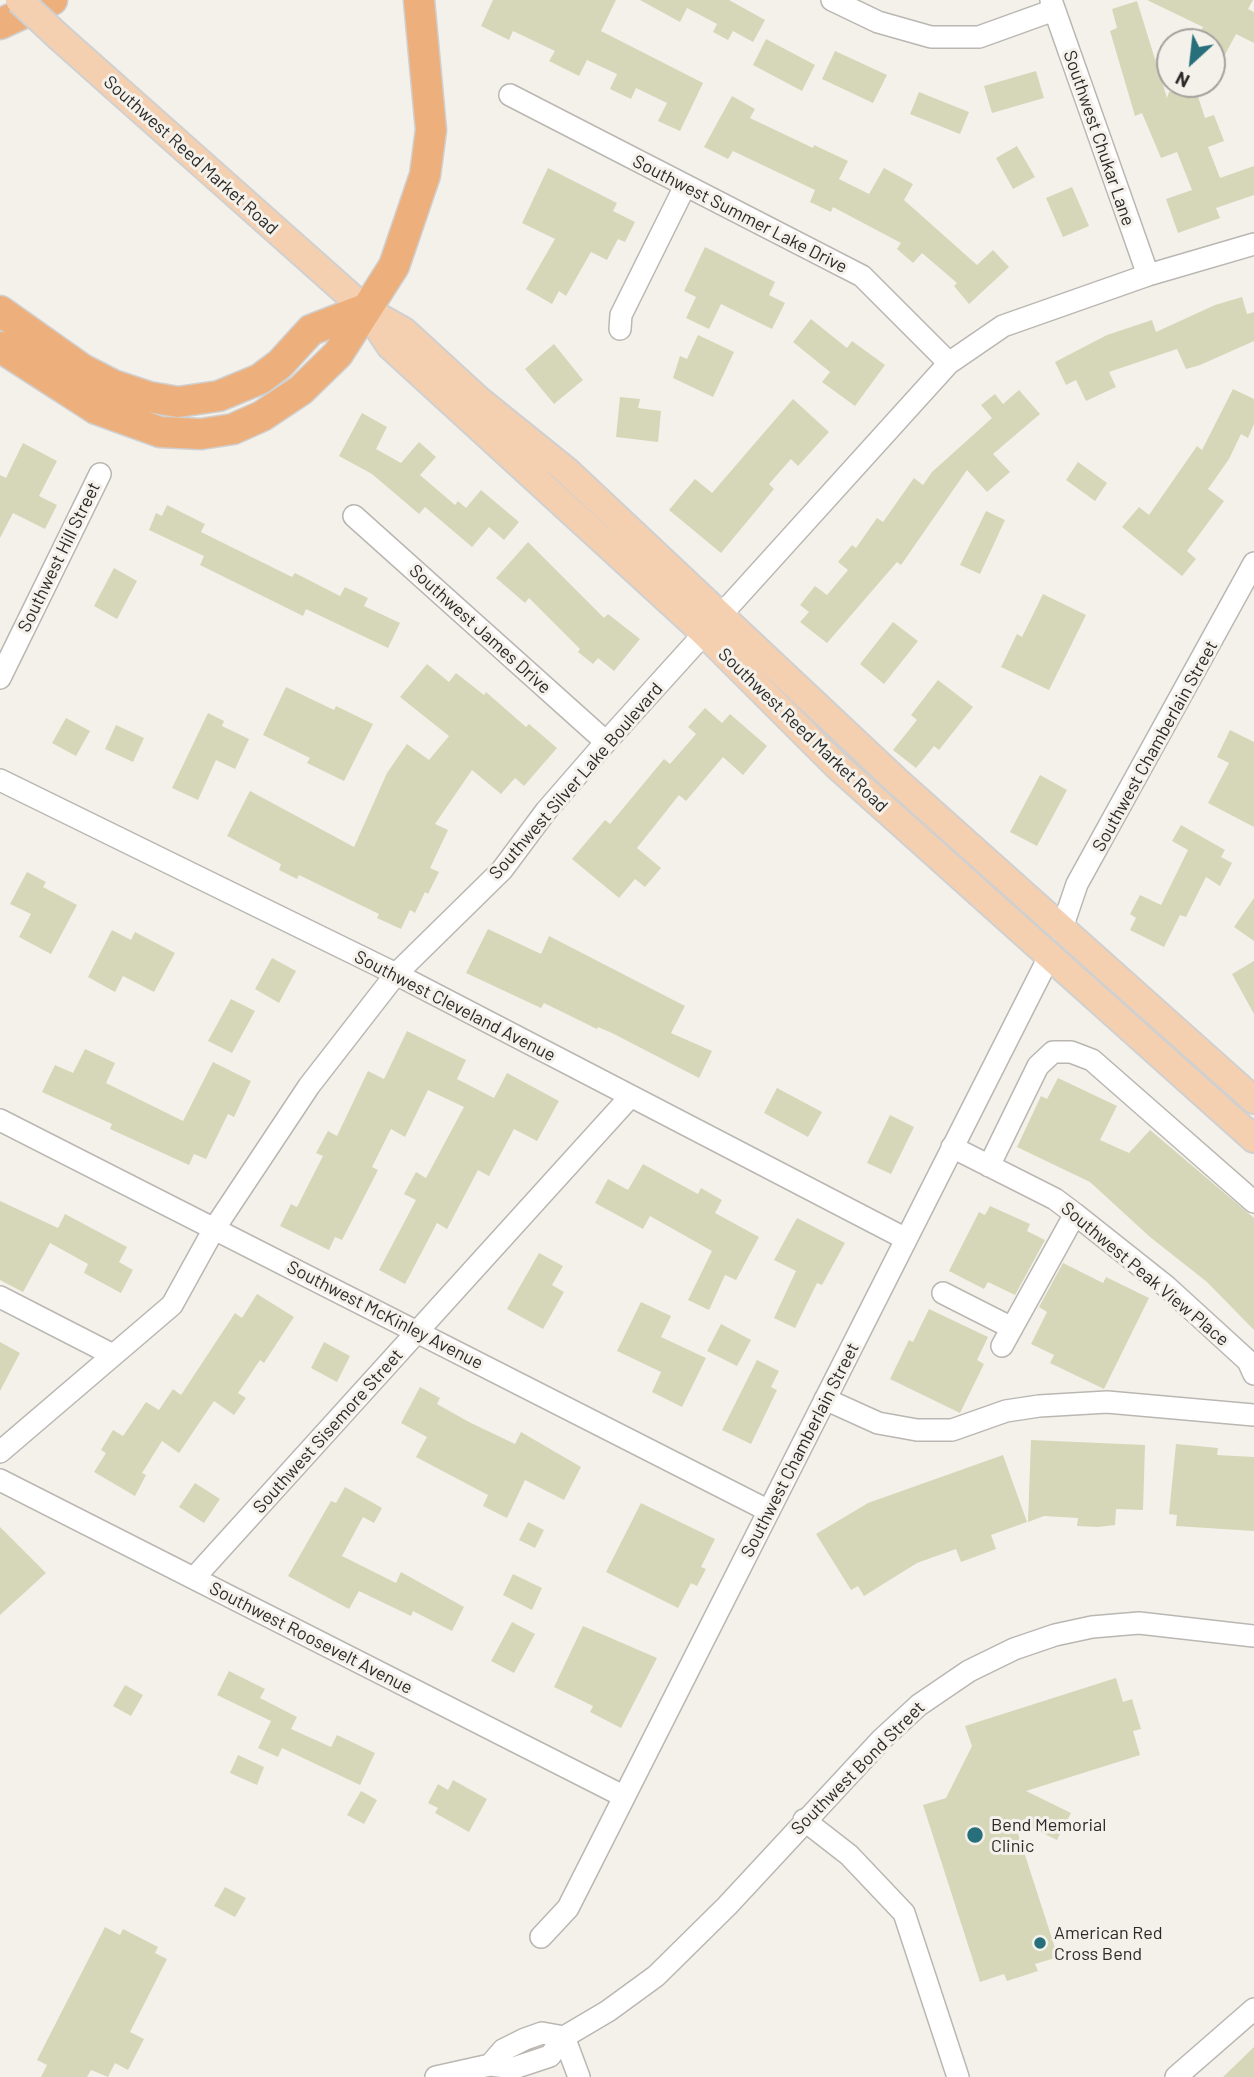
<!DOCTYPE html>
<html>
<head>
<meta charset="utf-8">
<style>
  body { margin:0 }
  #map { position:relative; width:1254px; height:2077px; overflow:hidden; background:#f4f1eb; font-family:Barlow,sans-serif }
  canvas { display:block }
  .north { position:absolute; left:1156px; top:28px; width:70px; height:70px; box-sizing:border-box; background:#f4f1eb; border:2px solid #a4a19d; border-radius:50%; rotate:207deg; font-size:19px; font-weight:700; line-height:28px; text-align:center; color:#2b2a28 }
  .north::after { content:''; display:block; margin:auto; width:24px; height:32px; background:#276f7a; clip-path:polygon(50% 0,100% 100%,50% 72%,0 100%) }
</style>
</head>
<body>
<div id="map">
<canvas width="1254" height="2077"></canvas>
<div class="north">N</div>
</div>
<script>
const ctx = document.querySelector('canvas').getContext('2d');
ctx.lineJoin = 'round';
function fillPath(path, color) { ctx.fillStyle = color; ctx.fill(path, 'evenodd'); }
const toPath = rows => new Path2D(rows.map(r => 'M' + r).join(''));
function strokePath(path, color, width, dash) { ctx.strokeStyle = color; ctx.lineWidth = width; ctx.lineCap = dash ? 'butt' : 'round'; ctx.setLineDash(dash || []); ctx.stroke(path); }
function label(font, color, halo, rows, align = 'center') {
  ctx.font = font + ' Barlow,sans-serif'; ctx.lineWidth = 6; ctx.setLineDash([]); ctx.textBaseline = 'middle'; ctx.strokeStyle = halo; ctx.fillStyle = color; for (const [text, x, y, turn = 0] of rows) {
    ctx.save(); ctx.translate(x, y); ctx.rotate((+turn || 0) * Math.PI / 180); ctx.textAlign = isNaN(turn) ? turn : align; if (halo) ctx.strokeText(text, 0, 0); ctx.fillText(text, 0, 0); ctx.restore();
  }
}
fillPath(toPath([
  [493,0,616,0,601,31,703,83,680,131,658,121,667,103,636,88,631,99,610,89,617,74,587,60,579,76,549,61,555,51,513,31,509,40,481,26],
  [640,0,729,0,765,20,753,42,733,31,728,40,713,32,717,24,687,8,680,22],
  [1147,0,1253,0,1248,9,1254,12,1254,43,1236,34,1212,79,1212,42,1195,42,1203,27],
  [1137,1,1167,98,1169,92,1194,84,1205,118,1214,115,1224,141,1208,147,1220,178,1254,166,1254,195,1216,208,1220,218,1178,233,1166,199,1192,190,1177,152,1161,158,1142,113,1135,116,1110,31,1117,28,1112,9],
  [766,39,815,65,802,91,753,65],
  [835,51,887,75,873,103,822,79],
  [1036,71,1044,98,992,113,984,86],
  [919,92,969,112,960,134,910,114],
  [732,96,755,109,750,118,813,148,814,145,848,161,839,179,869,194,884,168,913,184,904,200,977,265,993,250,1009,267,969,304,954,286,957,283,922,253,913,263,897,249,901,243,833,207,831,212,810,202,815,190,733,151,728,159,704,147],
  [1017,146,1035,177,1013,189,996,158],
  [548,168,617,203,613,211,635,222,625,242,618,239,607,260,591,252,566,296,559,291,552,304,526,289,555,239,522,223],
  [1072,187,1089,226,1063,237,1046,198],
  [705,247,775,282,769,295,785,303,772,329,721,304,709,329,686,318,696,297,684,291],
  [1242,297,1247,314,1254,312,1254,341,1200,365,1186,369,1177,349,1109,372,1116,387,1086,401,1076,380,1066,385,1055,362,1107,335,1152,320,1156,332,1215,305],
  [811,319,847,348,852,341,885,365,855,406,822,382,830,372,793,342],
  [698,335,734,352,713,397,673,378,680,356,687,359],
  [554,344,583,380,554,404,525,369],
  [1233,389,1254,399,1254,424,1248,438,1241,434,1229,459,1208,489,1224,501,1187,551,1196,559,1182,576,1122,527,1139,507,1149,515,1197,446,1202,450],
  [1019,390,1040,414,993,454,1010,472,987,492,967,470,901,565,897,562,827,643,800,622,809,612,800,605,815,586,827,595,848,570,838,562,852,545,856,548,877,518,883,522,914,478,923,485,932,472,992,418,981,405,995,394,1003,404],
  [620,397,640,399,638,408,661,411,658,442,616,437],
  [793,399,829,432,798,466,791,459,769,484,774,489,721,553,669,510,695,479,712,493],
  [362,413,387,427,376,449,401,463,419,442,436,457,420,475,455,505,458,501,466,508,481,490,519,522,504,540,489,527,472,547,425,507,419,514,372,474,339,456],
  [23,443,57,461,39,496,57,505,45,529,13,513,0,538,0,475,6,478],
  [1078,462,1107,483,1095,501,1066,480],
  [167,505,205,524,201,532,292,577,295,573,340,596,345,587,368,598,364,606,400,623,388,648,306,609,303,616,200,565,204,556,149,530,156,513,162,516],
  [986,511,1005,520,980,574,960,565],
  [528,542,604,618,608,614,640,639,614,671,598,658,593,664,578,652,580,649,529,598,525,603,496,578],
  [114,568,137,581,117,619,94,606],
  [1043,594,1086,615,1049,690,1001,667,1017,634,1022,637],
  [893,622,918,641,884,684,860,664],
  [427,664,449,682,456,673,484,695,486,692,526,727,529,724,557,748,524,786,515,778,501,794,472,770,435,824,448,830,430,868,439,872,428,894,425,892,415,913,410,910,401,929,377,918,379,914,299,875,297,879,279,870,281,864,227,836,250,791,354,847,387,773,407,744,429,760,449,736,400,697],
  [938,680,973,707,939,750,934,746,916,768,893,750,917,720,911,715],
  [286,687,334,710,336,706,373,724,344,781,307,763,310,758,263,735],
  [705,708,722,723,730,714,767,746,743,775,723,757,686,801,679,795,637,848,661,868,645,887,635,879,619,898,572,859,605,820,610,824,664,759,670,764,696,734,688,727],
  [208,713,224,721,222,726,249,739,235,769,216,760,198,800,172,788],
  [66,718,90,731,76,756,52,743],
  [116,725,144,738,133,762,105,749],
  [1230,730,1254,742,1254,827,1208,803,1229,763,1217,757],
  [1040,775,1067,790,1037,846,1010,832],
  [1181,825,1225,850,1221,857,1232,863,1220,886,1206,877,1186,917,1180,915,1164,947,1130,930,1136,918,1130,914,1140,895,1161,905,1188,850,1172,841],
  [27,872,46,882,43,887,77,905,51,954,19,937,31,914,10,904],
  [1254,898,1254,941,1234,927],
  [488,929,541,954,549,936,685,1006,671,1033,712,1051,699,1078,612,1033,598,1027,597,1029,544,1003,541,1008,466,973],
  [112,930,131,940,135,932,175,953,154,992,123,976,115,992,88,977],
  [272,958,296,971,279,1003,255,989],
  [1254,961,1254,1014,1232,974],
  [231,999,255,1011,232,1053,208,1041],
  [407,1031,466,1060,457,1079,494,1098,507,1073,559,1101,537,1141,514,1129,489,1176,478,1170,447,1229,437,1223,405,1284,379,1270,416,1200,404,1194,416,1172,426,1178,464,1107,428,1090,405,1137,391,1129,372,1167,378,1170,342,1240,335,1237,329,1250,280,1226,291,1204,297,1207,323,1156,316,1153,328,1131,337,1136,368,1071,384,1079],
  [85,1049,115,1063,106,1083,183,1121,213,1062,251,1081,234,1117,228,1114,206,1159,194,1154,189,1165,110,1129,112,1124,42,1092,55,1065,73,1073],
  [1058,1078,1117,1106,1100,1140,1129,1153,1150,1130,1254,1218,1254,1330,1207,1282,1150,1237,1090,1182,1017,1147,1041,1096,1047,1099],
  [777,1088,822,1112,808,1137,764,1113],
  [890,1115,914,1127,891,1174,867,1163],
  [643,1164,698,1194,701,1188,722,1200,715,1213,759,1237,736,1280,725,1275,709,1310,688,1300,712,1251,650,1216,643,1229,595,1203,608,1179,628,1190],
  [0,1201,58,1228,65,1214,127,1247,119,1262,133,1270,121,1293,84,1273,88,1264,50,1243,23,1292,0,1280],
  [990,1206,1030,1224,1027,1231,1045,1240,1015,1295,988,1282,984,1289,949,1271,979,1212,985,1215],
  [797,1218,845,1243,822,1285,817,1283,795,1328,774,1318,796,1271,774,1260],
  [539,1253,563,1266,552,1285,564,1292,543,1329,507,1309],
  [1063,1263,1103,1283,1106,1277,1149,1298,1104,1389,1050,1363,1054,1355,1031,1344,1047,1312,1039,1307],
  [257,1294,294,1317,264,1363,260,1360,238,1393,246,1398,234,1415,214,1401,179,1453,162,1441,142,1473,146,1475,135,1496,94,1472,106,1453,101,1450,113,1430,123,1436,146,1402,159,1410,173,1389,181,1395,235,1313,242,1318],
  [641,1302,671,1316,661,1337,706,1358,682,1407,652,1392,661,1372,617,1351],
  [929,1309,988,1337,977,1360,984,1364,960,1413,890,1379,909,1340,913,1342],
  [721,1324,751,1340,737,1366,707,1351],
  [0,1342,20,1353,0,1391],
  [324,1342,350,1356,337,1382,311,1368],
  [757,1360,779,1371,771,1387,777,1390,751,1444,722,1430],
  [420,1387,440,1398,437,1404,469,1422,515,1444,521,1432,581,1467,564,1500,525,1480,507,1518,483,1506,488,1495,416,1457,427,1437,401,1423],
  [1031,1440,1145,1445,1143,1510,1116,1509,1115,1525,1098,1527,1077,1526,1078,1518,1044,1516,1028,1522],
  [1176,1444,1218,1448,1217,1455,1254,1457,1254,1531,1176,1526,1177,1515,1169,1514],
  [1003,1455,1027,1522,991,1535,996,1549,961,1562,956,1549,917,1563,864,1596,858,1586,851,1590,816,1534,868,1503],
  [195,1483,220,1499,204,1523,179,1507],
  [345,1487,382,1508,374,1523,363,1517,342,1556,396,1583,401,1572,464,1607,452,1631,413,1611,411,1616,359,1591,349,1609,288,1576,331,1501,336,1503],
  [641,1503,715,1539,701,1567,706,1569,697,1586,691,1583,678,1608,606,1572],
  [528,1522,544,1530,535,1548,519,1540],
  [0,1527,46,1573,0,1615],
  [513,1574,542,1588,532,1610,503,1595],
  [512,1622,535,1634,514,1673,491,1661],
  [583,1626,657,1658,621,1728,590,1712,593,1706,554,1687],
  [229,1671,265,1689,260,1698,297,1717,291,1729,331,1747,337,1735,375,1753,360,1785,282,1748,278,1757,258,1748,271,1721,217,1695],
  [1116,1678,1123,1702,1132,1699,1141,1729,1133,1731,1140,1755,1026,1791,1071,1813,1057,1840,1013,1818,1058,1957,1035,1964,1038,1971,1007,1981,1004,1974,980,1982,923,1805,946,1798,972,1746,965,1726],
  [125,1685,143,1695,131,1716,113,1706],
  [238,1755,264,1767,257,1785,230,1773],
  [453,1780,487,1799,469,1832,435,1813,438,1808,428,1803,438,1784,448,1790],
  [361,1791,377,1800,364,1824,347,1815],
  [225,1887,246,1898,235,1917,214,1906],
  [105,1927,120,1935,123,1929,158,1947,155,1953,167,1959,130,2032,144,2039,128,2070,115,2063,108,2077,91,2070,87,2077,41,2077,47,2065,37,2060],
  [1254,2047,1254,2077,1223,2077]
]), '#d5d7b8');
const minor = toPath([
  [832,0,878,22,931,37,979,37,1054,10],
  [1051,0,1148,275],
  [510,95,862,276,949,363],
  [620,329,621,315,685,186],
  [354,516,606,742],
  [0,678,100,474],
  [0,780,396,974,906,1239],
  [1061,931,1077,884,1254,563],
  [0,1120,769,1511],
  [952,1147,1055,1199,1075,1214,1167,1287,1248,1361,1254,1374],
  [989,1166,1038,1066,1053,1052,1071,1052,1092,1060,1254,1202],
  [943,1293,1012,1328],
  [0,1297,113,1355],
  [1002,1346,1075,1214],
  [825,1399,878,1423,917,1430,952,1430,1006,1411,1039,1406,1107,1402,1254,1415],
  [0,1452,172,1305,214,1229,309,1086,396,974,502,870,546,811,606,742,949,363,1003,326,1148,275,1254,244],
  [0,1480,623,1796],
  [194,1578,630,1097],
  [804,1820,849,1855,904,1913,958,2077],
  [541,1937,568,1908,1049,957],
  [564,2037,579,2077],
  [490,2065,503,2050,525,2039,542,2033,564,2037],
  [436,2077,490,2065,514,2068,550,2056,564,2037,608,2011,656,1976,727,1906,882,1739,919,1705,969,1671,1014,1649,1055,1635,1092,1627,1139,1623,1254,1636],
  [1176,2077,1254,2009]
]);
const major = toPath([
  [60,38,365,309,404,331,479,400,567,471,898,782,1254,1100],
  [368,313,390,346,705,634,836,765,1254,1139]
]);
const highway = toPath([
  [0,24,52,0],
  [0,311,82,369,113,385,149,397,178,402,219,396,260,379,280,364,311,330,365,309],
  [0,347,96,409,160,432,201,434,233,429,262,416,301,390,338,354,394,266,425,175,431,130,419,0]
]);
strokePath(minor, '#bab7b2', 24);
strokePath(major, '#d0d0d0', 30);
strokePath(highway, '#d0d0d0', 33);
strokePath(minor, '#fff', 21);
strokePath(major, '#f4d0b1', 26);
strokePath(highway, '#edb07d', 30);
const majorBridge = toPath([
  [19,0,60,38]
]);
strokePath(majorBridge, '#d0d0d0', 30, []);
strokePath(majorBridge, '#f4d0b1', 26);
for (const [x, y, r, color] of [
  [975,1835,9,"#276f7a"],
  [1040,1943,7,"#276f7a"]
]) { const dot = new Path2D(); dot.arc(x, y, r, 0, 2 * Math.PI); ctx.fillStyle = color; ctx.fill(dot); strokePath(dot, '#f4f1eb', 2.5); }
label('18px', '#2b2a28', '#f4f1eb', [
  ["Southwest Chukar Lane",1099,138,71],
  ["Southwest Reed Market Road",191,155,42],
  ["Southwest Summer Lake Drive",740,214,27],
  ["Southwest Hill Street",59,557,-64],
  ["Southwest James Drive",480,629,42],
  ["Southwest Reed Market Road",803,730,44],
  ["Southwest Chamberlain Street",1155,746,-61],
  ["Southwest Silver Lake Boulevard",576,781,-49],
  ["Southwest Cleveland Avenue",455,1006,27],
  ["Southwest Peak View Place",1145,1274,40],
  ["Southwest McKinley Avenue",385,1315,27],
  ["Southwest Sisemore Street",328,1431,-48],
  ["Southwest Chamberlain Street",800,1450,-63],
  ["Southwest Roosevelt Avenue",311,1638,27],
  ["Southwest Bond Street",858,1768,-45]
]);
label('18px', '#2b2a28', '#f4f1eb', [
  ["Bend Memorial",991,1825],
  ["Clinic",991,1846],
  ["American Red",1054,1933],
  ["Cross Bend",1054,1954]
], 'left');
</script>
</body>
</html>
